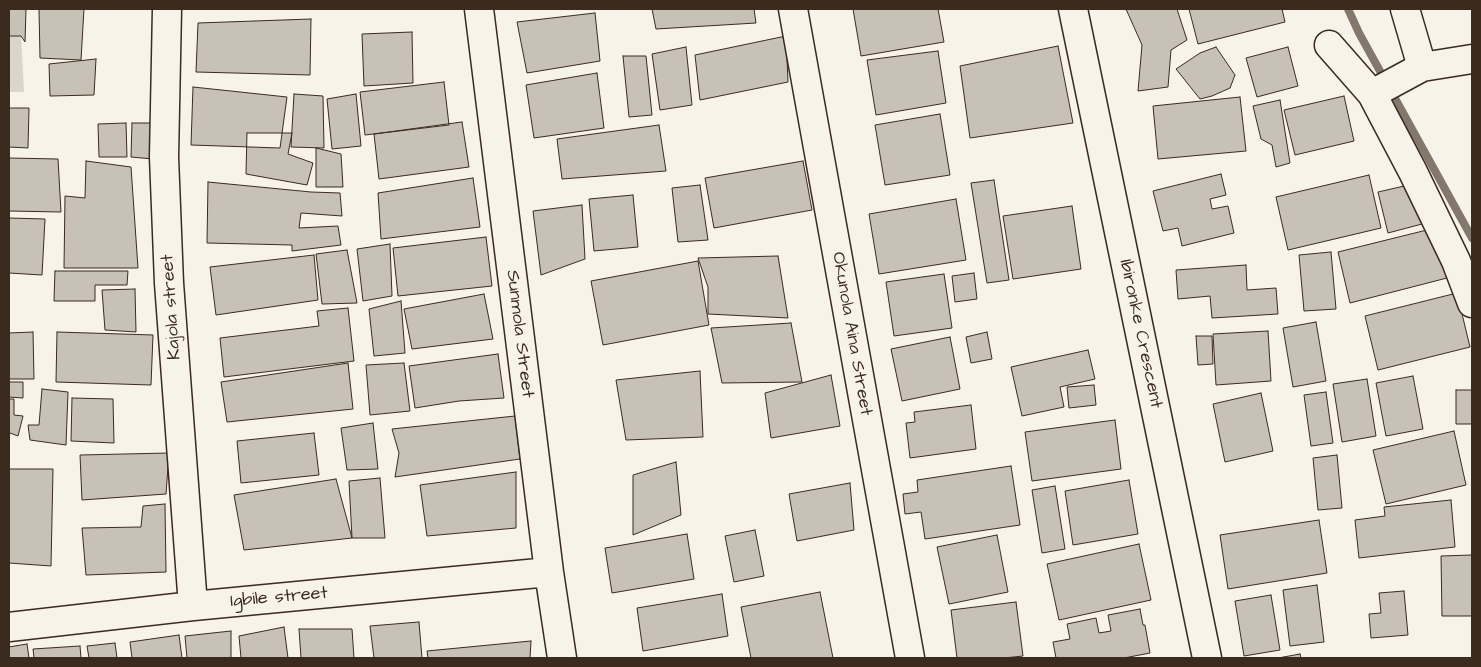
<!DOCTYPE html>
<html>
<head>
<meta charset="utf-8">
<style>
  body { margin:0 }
  #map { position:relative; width:1481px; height:667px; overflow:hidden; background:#f7f3e8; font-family:"Architects Daughter",sans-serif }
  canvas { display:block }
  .frame { position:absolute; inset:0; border:10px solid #3b2a1e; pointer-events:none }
</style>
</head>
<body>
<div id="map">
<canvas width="1481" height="667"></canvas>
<div class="frame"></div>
</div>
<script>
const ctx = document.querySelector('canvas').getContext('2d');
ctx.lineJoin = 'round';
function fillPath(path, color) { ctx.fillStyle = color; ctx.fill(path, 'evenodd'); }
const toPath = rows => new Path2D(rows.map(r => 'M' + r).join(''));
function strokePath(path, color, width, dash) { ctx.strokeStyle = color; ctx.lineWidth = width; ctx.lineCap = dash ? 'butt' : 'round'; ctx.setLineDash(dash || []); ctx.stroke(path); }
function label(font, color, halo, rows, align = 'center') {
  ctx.font = font + ' "Architects Daughter",sans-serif'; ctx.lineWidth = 4.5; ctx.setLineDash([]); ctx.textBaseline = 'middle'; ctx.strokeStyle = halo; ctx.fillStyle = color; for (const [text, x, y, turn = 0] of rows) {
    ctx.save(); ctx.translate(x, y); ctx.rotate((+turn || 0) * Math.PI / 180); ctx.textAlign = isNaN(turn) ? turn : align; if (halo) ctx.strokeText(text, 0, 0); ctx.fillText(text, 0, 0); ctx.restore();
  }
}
fillPath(toPath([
  [9,36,21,36,24,92,9,92]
]), '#dbd6cb');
strokePath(toPath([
  [1348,9,1359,33,1472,238]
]), '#84786c', 8);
const building = toPath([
  [9,9,26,9,25,42,21,36,9,36,9,9],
  [39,9,84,9,81,60,40,58,39,9],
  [652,9,754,9,756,23,656,29,652,9],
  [853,9,938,9,944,42,861,56,853,9],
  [1126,9,1177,9,1187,40,1171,50,1168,87,1138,91,1142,45,1126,9],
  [1189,9,1282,9,1285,22,1198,44,1189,9],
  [595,13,600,61,527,73,517,22,595,13],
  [311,19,310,75,196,72,198,23,311,19],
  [412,32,413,83,364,86,362,34,412,32],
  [786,36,788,82,700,100,695,55,786,36],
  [1058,46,1073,123,970,138,960,66,1058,46],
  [686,47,692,105,660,110,652,54,686,47],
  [1216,47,1235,75,1230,88,1212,96,1200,99,1176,69,1200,53,1216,47],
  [1288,47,1298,86,1257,97,1246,58,1288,47],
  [938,51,946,103,876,115,867,60,938,51],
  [623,56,646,56,652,115,629,117,623,56],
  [96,59,94,95,50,96,49,64,96,59],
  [597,73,604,128,534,138,526,85,597,73],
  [444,82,449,125,365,135,360,92,444,82],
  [193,87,287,97,280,148,191,145,193,87],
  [294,94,323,96,324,148,291,147,294,94],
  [356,94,361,146,332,149,327,99,356,94],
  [1344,96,1354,141,1295,155,1284,110,1344,96],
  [1240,97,1246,151,1158,159,1153,106,1240,97],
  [1280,100,1290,163,1276,167,1272,145,1261,139,1253,106,1280,100],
  [9,108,29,108,28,148,9,147,9,108],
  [940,114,950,175,885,185,875,125,940,114],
  [462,122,469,167,379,179,374,134,462,122],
  [126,123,127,157,99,157,98,124,126,123],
  [132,123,155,123,153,159,131,157,132,123],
  [659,125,666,171,562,179,557,139,659,125],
  [247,133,292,133,288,154,313,163,307,185,246,174,247,133],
  [316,148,341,154,343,187,316,187,316,148],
  [9,158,58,159,61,212,9,211,9,158],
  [86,161,131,167,138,268,64,268,65,196,85,198,86,161],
  [803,161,812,210,714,228,705,178,803,161],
  [1221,174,1226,195,1210,199,1212,209,1228,206,1234,233,1182,246,1178,228,1163,231,1153,191,1221,174],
  [1369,175,1381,228,1288,250,1276,197,1369,175],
  [473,178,480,227,381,239,378,193,473,178],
  [994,180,1009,280,987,283,971,183,994,180],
  [208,182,311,192,340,193,342,216,301,213,299,228,338,226,341,245,292,251,292,245,207,243,208,182],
  [1413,184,1422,224,1388,233,1378,192,1413,184],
  [700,185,708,240,678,242,672,188,700,185],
  [633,195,638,247,594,251,589,199,633,195],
  [956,199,966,260,879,274,869,214,956,199],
  [582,205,585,259,541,275,533,211,582,205],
  [1072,206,1081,269,1013,279,1003,216,1072,206],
  [9,218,45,219,42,275,9,273,9,218],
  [1435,228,1447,278,1350,303,1338,252,1435,228],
  [486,237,492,286,398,296,393,248,486,237],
  [390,244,392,296,363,301,357,249,390,244],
  [347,250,357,303,322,304,316,254,347,250],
  [1331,252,1336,309,1304,311,1299,255,1331,252],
  [314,255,318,300,216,315,210,267,314,255],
  [778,256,788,318,708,314,708,287,698,258,778,256],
  [698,261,709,325,603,345,591,281,698,261],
  [1246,265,1247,290,1276,288,1278,314,1212,318,1210,296,1178,299,1176,270,1246,265],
  [55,271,128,271,127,285,95,285,95,301,54,301,55,271],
  [974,273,977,299,955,302,952,276,974,273],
  [944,274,952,328,894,336,886,282,944,274],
  [135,289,136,332,105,330,102,290,135,289],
  [1457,293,1470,347,1378,370,1365,316,1457,293],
  [484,294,493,339,412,349,404,309,484,294],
  [401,301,405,353,374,356,369,309,401,301],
  [348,308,354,361,224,377,220,338,319,326,317,311,348,308],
  [1316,322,1326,381,1293,387,1283,328,1316,322],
  [791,323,802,382,722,383,711,328,791,323],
  [1268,331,1271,381,1216,385,1213,334,1268,331],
  [33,332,34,379,9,379,9,333,33,332],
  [57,332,153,335,151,385,56,382,57,332],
  [987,332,992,359,971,363,966,337,987,332],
  [1196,336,1212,336,1213,364,1198,365,1196,336],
  [950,337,960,389,902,401,891,349,950,337],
  [1088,350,1095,379,1060,387,1064,407,1022,416,1011,367,1088,350],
  [498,354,504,398,459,401,415,408,409,366,498,354],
  [348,363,353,409,227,422,221,382,348,363],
  [404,363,410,411,370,415,366,365,404,363],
  [700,371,703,437,626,440,616,380,700,371],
  [831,375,840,426,771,438,765,393,831,375],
  [1413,376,1423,429,1386,436,1376,383,1413,376],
  [1367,379,1376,436,1342,442,1333,384,1367,379],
  [9,382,23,382,23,398,9,397,9,382],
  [1094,385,1096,405,1069,408,1067,387,1094,385],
  [42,389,68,392,66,445,30,440,28,425,39,425,42,389],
  [1456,390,1472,390,1472,424,1456,424,1456,390],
  [1326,392,1333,443,1311,446,1304,395,1326,392],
  [1261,393,1273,451,1225,462,1213,404,1261,393],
  [72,398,113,399,114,443,71,441,72,398],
  [9,399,14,399,14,415,23,416,18,436,10,433,9,436,9,399],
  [971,405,976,449,910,458,906,423,915,422,914,412,971,405],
  [515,416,520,459,395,477,399,453,392,429,515,416],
  [1115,420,1121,469,1032,481,1025,432,1115,420],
  [373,423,378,469,347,470,341,428,373,423],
  [1454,431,1466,485,1386,504,1373,450,1454,431],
  [314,433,319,475,241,483,237,441,314,433],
  [169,453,166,494,82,500,80,455,169,453],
  [1337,455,1342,508,1318,510,1313,458,1337,455],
  [676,462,681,515,633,535,633,475,676,462],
  [1011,466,1020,525,925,539,921,512,905,514,903,494,918,492,917,480,1011,466],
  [9,469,53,469,51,566,9,563,9,469],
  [516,472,516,528,427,536,420,485,516,472],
  [380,478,385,538,352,538,349,481,380,478],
  [336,479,352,538,244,550,234,495,336,479],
  [1129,480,1138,534,1073,545,1065,491,1129,480],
  [850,483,854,530,797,541,789,494,850,483],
  [1055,486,1065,549,1042,553,1032,490,1055,486],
  [1451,500,1455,547,1359,558,1355,520,1385,516,1384,507,1451,500],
  [165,504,166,572,86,575,82,528,141,527,143,506,165,504],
  [1319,520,1327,573,1228,589,1220,535,1319,520],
  [755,530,764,576,734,582,725,536,755,530],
  [687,534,694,579,612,593,605,548,687,534],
  [997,535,1008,592,949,604,937,547,997,535],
  [1139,544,1151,600,1059,620,1047,564,1139,544],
  [1472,555,1472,616,1442,616,1441,556,1472,555],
  [1317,585,1324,642,1290,646,1283,590,1317,585],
  [1404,591,1408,635,1371,638,1369,614,1381,613,1379,593,1404,591],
  [820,592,833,658,751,658,741,607,820,592],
  [722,594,728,636,643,651,637,608,722,594],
  [1271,595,1280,650,1244,656,1235,601,1271,595],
  [1016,602,1023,656,1004,658,957,658,951,610,1016,602],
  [1140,609,1143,625,1145,625,1150,653,1124,658,1056,658,1053,642,1070,639,1067,624,1096,618,1099,633,1111,631,1108,615,1140,609],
  [419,622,422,658,374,658,370,626,419,622],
  [284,627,288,658,241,658,239,636,284,627],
  [299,629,352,629,354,658,301,658,299,629],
  [231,631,231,658,187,658,185,636,231,631],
  [179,635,182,658,132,658,130,642,179,635],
  [531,641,530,658,428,658,427,651,531,641],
  [115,643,117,658,89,658,87,646,115,643],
  [27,644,29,658,9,658,9,647,27,644],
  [80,646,81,658,34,658,33,649,80,646],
  [1300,654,1301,658,1278,658,1300,654]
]);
fillPath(building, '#c8c1b6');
strokePath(building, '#3b2a1e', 1);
const minor = toPath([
  [167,9,164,157,169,283,193,606],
  [479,9,549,572,562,658],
  [793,9,910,658],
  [1073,9,1207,658],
  [1329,45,1372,94,1413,172,1456,261,1472,303],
  [1422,67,1472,59],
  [1372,94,1422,67,1405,9],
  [9,627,193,606,549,572]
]);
strokePath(minor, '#3b2a1e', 31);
strokePath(minor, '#f7f3e8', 28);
label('18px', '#3b2a1e', '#f7f3e8', [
  ["Kajola street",172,307,-94],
  ["Sunmola Street",519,334,83],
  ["Okunola Aina Street",851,334,80],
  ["Ibironke Crescent",1140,334,78],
  ["Igbile street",279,598,-5]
]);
</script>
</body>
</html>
